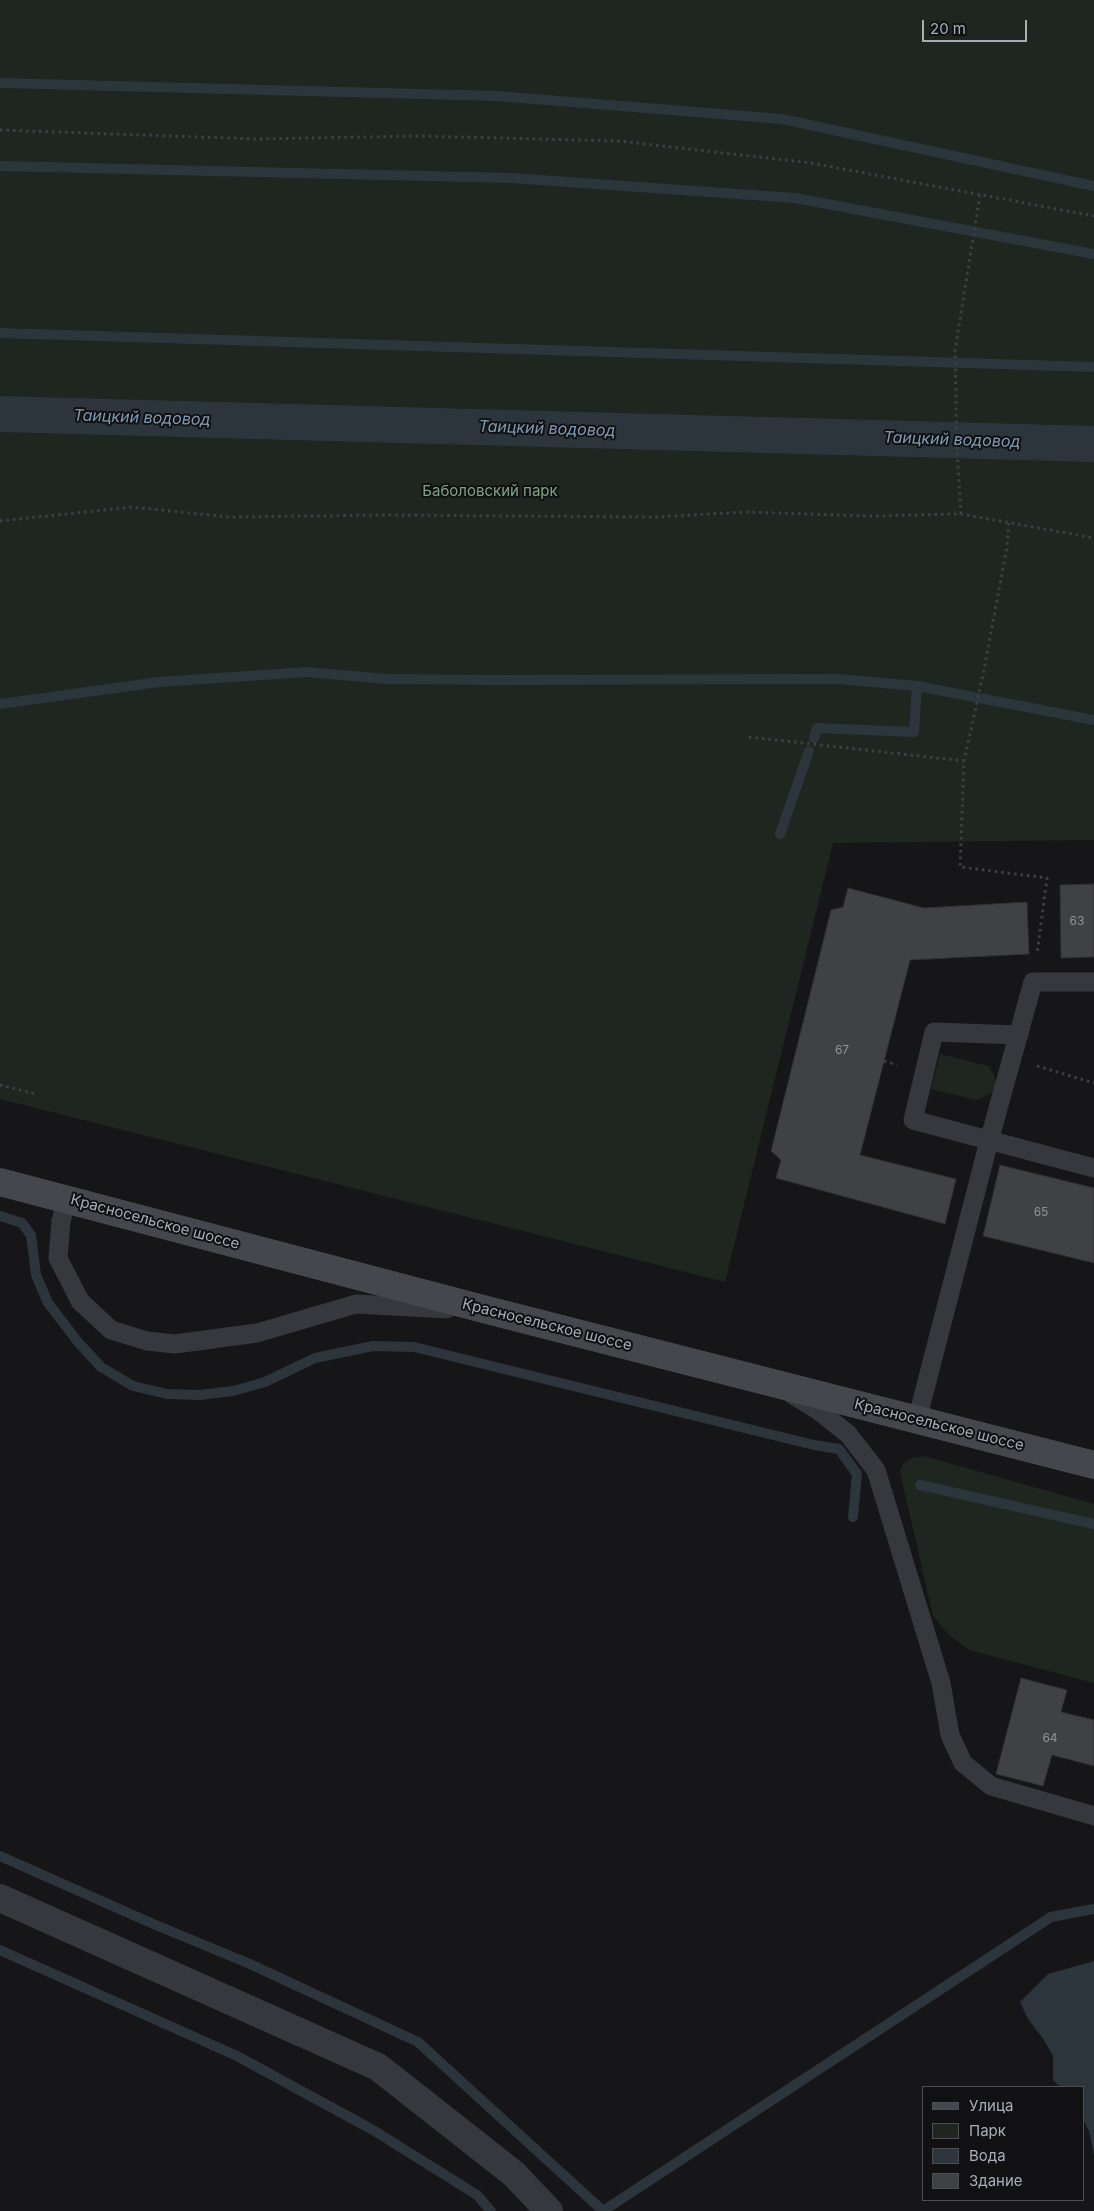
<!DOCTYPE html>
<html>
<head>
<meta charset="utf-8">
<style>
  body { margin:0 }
  #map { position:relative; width:1094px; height:2211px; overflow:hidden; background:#161618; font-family:Inter,sans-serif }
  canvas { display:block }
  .legend { position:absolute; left:922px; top:2086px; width:162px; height:115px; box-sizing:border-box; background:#111113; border:1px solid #4d4f55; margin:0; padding:6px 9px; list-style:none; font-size:15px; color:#a8adb8 }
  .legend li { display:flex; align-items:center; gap:10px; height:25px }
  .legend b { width:25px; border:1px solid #4d4f55 }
  .scale { position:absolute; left:922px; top:20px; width:105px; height:22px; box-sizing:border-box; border:2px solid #a8adb8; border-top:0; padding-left:6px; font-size:15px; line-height:18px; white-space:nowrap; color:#a8adb8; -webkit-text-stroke:4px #111113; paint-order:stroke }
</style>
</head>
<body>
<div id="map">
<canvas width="1094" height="2211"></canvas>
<ul class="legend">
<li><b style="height:6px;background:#45474d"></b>Улица</li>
<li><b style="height:14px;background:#1e261f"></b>Парк</li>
<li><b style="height:14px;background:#2c353c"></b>Вода</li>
<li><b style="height:14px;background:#404145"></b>Здание</li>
</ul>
<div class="scale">20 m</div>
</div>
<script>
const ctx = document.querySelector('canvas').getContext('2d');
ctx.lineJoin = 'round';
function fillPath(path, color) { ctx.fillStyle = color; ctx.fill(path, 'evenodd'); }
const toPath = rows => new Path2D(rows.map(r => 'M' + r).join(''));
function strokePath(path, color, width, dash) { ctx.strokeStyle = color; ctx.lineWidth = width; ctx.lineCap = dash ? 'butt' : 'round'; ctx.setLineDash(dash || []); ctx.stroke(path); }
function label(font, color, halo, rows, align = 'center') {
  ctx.font = font + ' Inter,sans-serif'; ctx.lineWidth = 4; ctx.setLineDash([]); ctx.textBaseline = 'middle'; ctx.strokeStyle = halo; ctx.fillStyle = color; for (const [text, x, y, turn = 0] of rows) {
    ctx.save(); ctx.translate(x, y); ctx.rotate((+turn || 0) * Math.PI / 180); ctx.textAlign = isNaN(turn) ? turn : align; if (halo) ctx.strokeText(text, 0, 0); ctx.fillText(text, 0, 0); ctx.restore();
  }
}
fillPath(toPath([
  [0,0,1094,0,1094,840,833,843,725,1282,0,1099],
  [940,1054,988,1066,994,1075,996,1083,992,1093,977,1100,931,1089],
  [924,1456,1094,1504,1094,1683,969,1650,948,1634,933,1616,900,1472,903,1464,912,1458]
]), '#1e261f');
fillPath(toPath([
  [1094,1961,1094,2155,1089,2131,1083,2119,1083,2087,1060,2087,1053,2080,1053,2056,1044,2040,1028,2019,1020,2002,1048,1974]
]), '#2c353c');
strokePath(toPath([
  [0,83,497,96,782,119,1094,186],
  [0,166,511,178,795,198,1094,254],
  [0,333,1094,367],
  [0,704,159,682,307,672,386,679,497,680,838,679,917,686,1094,720],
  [814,738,817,728,914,732,917,686],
  [780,834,809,751],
  [0,1216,22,1223,31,1235,36,1275,48,1303,78,1342,101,1367,133,1386,167,1394,200,1395,233,1391,265,1382,315,1358,373,1346,414,1347,814,1445,839,1449,857,1474,853,1517],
  [920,1485,1094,1524],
  [0,1856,151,1923,250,1964,418,2042,603,2211,1051,1917,1094,1909],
  [0,1950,237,2056,373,2130,477,2195,491,2211]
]), '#2c353c', 10);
strokePath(toPath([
  [0,414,1094,444]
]), '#2c353c', 36);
const building = toPath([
  [1094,884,1094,957,1061,958,1060,885,1094,884],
  [848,888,924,908,1027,902,1029,954,910,960,860,1155,956,1179,945,1224,776,1178,781,1160,771,1151,831,910,843,907,848,888],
  [1000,1165,1094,1188,1094,1263,983,1236,1000,1165],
  [1021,1678,1067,1690,1061,1712,1094,1720,1094,1766,1052,1755,1043,1786,996,1774,1021,1678]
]);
fillPath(building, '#404145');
strokePath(building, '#303034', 1);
strokePath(toPath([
  [0,130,256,139,418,136,619,141,811,163,1094,216],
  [961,514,957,451,955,351,980,195],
  [0,521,132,507,228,517,382,515,656,517,745,512,869,516,961,514,1094,538],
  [1009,523,1007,547,983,675,964,761,960,867,1047,878,1037,954],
  [749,737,964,761],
  [884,1061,897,1065],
  [1037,1066,1094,1083],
  [0,1085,36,1094]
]), '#3d3f44', 3, [2.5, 4]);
strokePath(toPath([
  [1019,1035,934,1032,913,1120,1094,1168],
  [67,1198,61,1221,58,1258,80,1301,111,1330,147,1341,175,1344,257,1333,356,1304,447,1309],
  [793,1395,819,1411,848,1434,876,1470,941,1683,950,1735,963,1763,991,1786,1094,1816],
  [917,1420,989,1141,1033,982,1094,982]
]), '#37383d', 19);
strokePath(toPath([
  [0,1898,378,2067,514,2174,549,2211]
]), '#37383d', 28);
strokePath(toPath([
  [0,1182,487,1310,1094,1465]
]), '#45474d', 28);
label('12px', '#8e929b', null, [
  ["63",1077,921],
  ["67",842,1050],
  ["65",1041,1212],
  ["64",1050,1738]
]);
label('15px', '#7fa381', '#111113', [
  ["Баболовский парк",490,491]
]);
label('15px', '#a8adb8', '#111113', [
  ["Красносельское шоссе",155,1222,15],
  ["Красносельское шоссе",547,1325,14],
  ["Красносельское шоссе",939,1425,14]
]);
label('italic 16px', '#7f9bb3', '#111113', [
  ["Таицкий водовод",142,418,2],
  ["Таицкий водовод",547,429,2],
  ["Таицкий водовод",952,440,2]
]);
</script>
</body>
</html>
